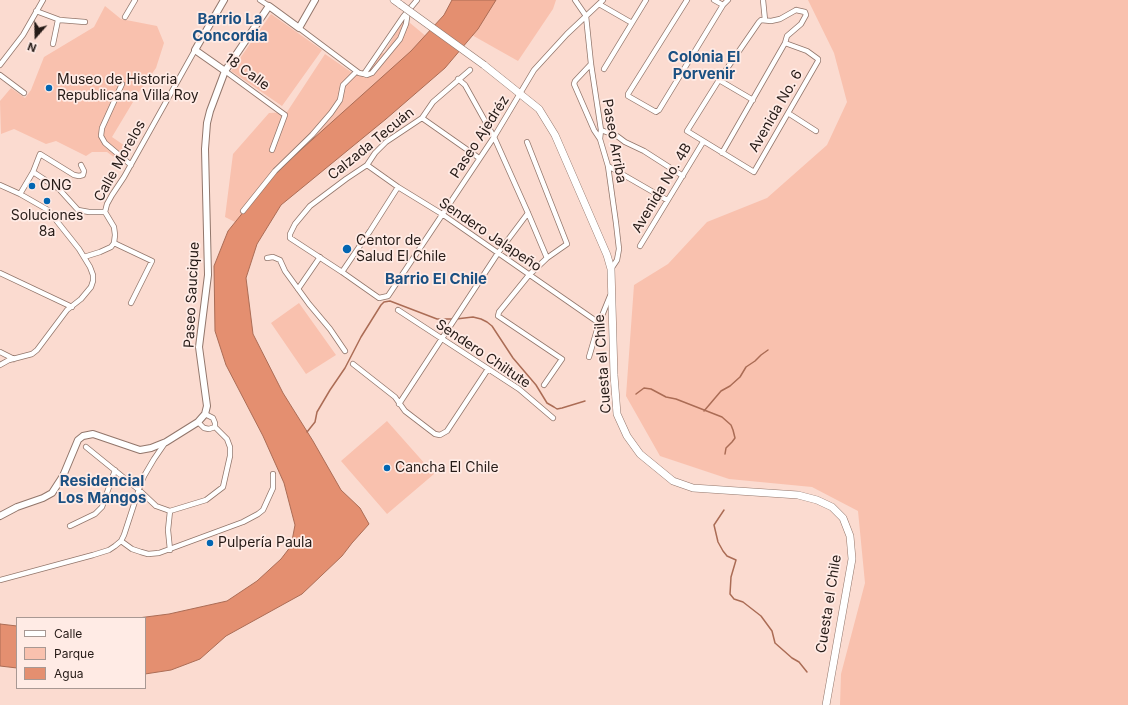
<!DOCTYPE html>
<html>
<head>
<meta charset="utf-8">
<style>
  body { margin:0 }
  #map { position:relative; width:1128px; height:705px; overflow:hidden; background:#fbdbd0; font-family:Inter,sans-serif }
  canvas { display:block }
  .legend { position:absolute; left:16px; top:617px; width:130px; height:72px; box-sizing:border-box; background:#ffebe5; border:1px solid #a89893; margin:0; padding:5px 7px; list-style:none; font-size:12px; color:#261b17 }
  .legend li { display:flex; align-items:center; gap:8px; height:20px }
  .legend b { width:20px; border:1px solid #a89893 }
  .north { position:absolute; left:16px; top:16px; width:40px; height:40px; -webkit-text-stroke:3px #ffebe5; paint-order:stroke; rotate:200deg; font-size:11px; font-weight:700; line-height:16px; text-align:center; color:#261b17 }
  .north::after { content:''; display:block; margin:auto; width:14px; height:18px; background:#261b17; clip-path:polygon(50% 0,100% 100%,50% 72%,0 100%) }
</style>
</head>
<body>
<div id="map">
<canvas width="1128" height="705"></canvas>
<ul class="legend">
<li><b style="height:5px;background:#fff"></b>Calle</li>
<li><b style="height:11px;background:#f9c1ae"></b>Parque</li>
<li><b style="height:11px;background:#e48f70"></b>Agua</li>
</ul>
<div class="north">N</div>
</div>
<script>
const ctx = document.querySelector('canvas').getContext('2d');
ctx.lineJoin = 'round';
function fillPath(path, color) { ctx.fillStyle = color; ctx.fill(path, 'evenodd'); }
const toPath = rows => new Path2D(rows.map(r => 'M' + r).join(''));
function strokePath(path, color, width, dash) { ctx.strokeStyle = color; ctx.lineWidth = width; ctx.lineCap = dash ? 'butt' : 'round'; ctx.setLineDash(dash || []); ctx.stroke(path); }
function label(font, color, halo, rows, align = 'center') {
  ctx.font = font + ' Inter,sans-serif'; ctx.lineWidth = 3.5; ctx.setLineDash([]); ctx.textBaseline = 'middle'; ctx.strokeStyle = halo; ctx.fillStyle = color; for (const [text, x, y, turn = 0] of rows) {
    ctx.save(); ctx.translate(x, y); ctx.rotate((+turn || 0) * Math.PI / 180); ctx.textAlign = isNaN(turn) ? turn : align; if (halo) ctx.strokeText(text, 0, 0); ctx.fillText(text, 0, 0); ctx.restore();
  }
}
fillPath(toPath([
  [481,0,556,0,553,9,518,61,463,30],
  [808,0,1128,0,1128,705,840,705,841,674,865,583,858,511,812,487,729,479,660,456,626,396,634,285,668,264,707,222,767,198,827,145,847,102,834,53],
  [105,6,121,19,157,26,164,43,156,68,139,92,112,137,128,148,122,163,107,152,92,152,86,156,56,141,46,144,14,129,1,134,0,101,11,88,25,98,31,90,44,57,94,27],
  [271,14,322,50,282,106,231,71],
  [404,18,433,42,310,149,235,222,225,217,233,154,269,113,287,112,325,54,354,74,364,70,375,57,385,52],
  [299,303,336,355,306,374,271,323],
  [387,421,434,474,387,514,341,461]
]), '#f9c1ae');
const water = toPath([
  [452,0,496,0,478,29,445,68,386,119,281,205,257,244,246,278,253,334,283,393,313,441,341,490,360,508,369,524,352,543,342,556,302,594,226,636,200,659,171,670,145,674,145,618,138,618,169,614,227,601,257,581,281,559,291,546,295,525,284,483,263,436,226,365,215,331,214,266,228,231,274,174,411,51,444,15,452,0],
  [0,624,17,626,17,668,0,666,0,624]
]);
fillPath(water, '#e48f70');
strokePath(water, '#ab6c55', 1);
strokePath(toPath([
  [456,319,473,317,481,319,487,322,492,326,513,358,536,385,547,403,554,407,557,409,562,408,585,401],
  [636,394,644,388,651,389,666,397,676,399,722,417,731,425,733,430,735,438,732,442,726,448,725,454],
  [704,411,721,391,730,386,740,377,746,367,755,361,761,355,768,350],
  [307,432,315,422,317,412,330,390,345,368,361,337,381,305,384,302,390,301,437,319,452,319],
  [724,510,714,525,718,542,723,551,727,556,736,560,731,577,730,594,734,599,743,602,761,616,772,631,775,643,792,658,799,662,807,672]
]), '#ab6c55', 1.5);
const minor = toPath([
  [260,0,269,6],
  [575,0,586,16,591,64,601,130,600,139,608,166,616,223,619,249,617,260,611,269],
  [687,0,628,94,628,96,656,112,659,110,723,5],
  [714,0,723,5,728,0],
  [763,0,765,20],
  [599,4,632,23],
  [796,10,805,12,806,15,801,24,787,36,785,43,807,51,818,59,818,61,754,172,687,131,719,80,759,22,761,20,771,21,780,19,796,10],
  [36,11,60,20,85,22],
  [125,17,135,0],
  [299,28,359,73,364,74,403,17,417,0],
  [53,44,58,20],
  [591,64,575,81,574,84,594,130,600,139],
  [0,65,23,35,43,0],
  [604,69,646,0],
  [470,70,433,102,422,118,386,142,375,153,367,165,346,179,310,206,295,224,290,234,290,238,342,272,379,298,388,296,494,137,534,70,567,34,603,0],
  [225,71,285,115,272,150],
  [364,74,367,75,372,73,400,39,406,24,408,11],
  [0,75,24,93],
  [458,79,465,85,494,137,528,213,547,258],
  [719,80,753,100],
  [122,84,102,128,101,136,105,143,131,165],
  [788,113,816,131],
  [422,118,479,158],
  [601,130,617,136,625,142,644,151,683,176],
  [527,142,567,244,547,258,529,275,499,312,498,316,562,359,544,385],
  [722,153,785,43],
  [367,165,398,187,442,214,599,323],
  [608,166,667,200],
  [33,172,59,189,78,210,89,212,105,212],
  [0,185,20,194,48,210,79,249,90,267,93,275,93,281,91,287,81,299,67,310,37,350,32,354,9,360,0,365],
  [20,194,33,172,40,154,74,175,79,176,83,175,84,171,81,165],
  [243,211,275,171,312,135,331,113,340,100,343,85,356,72],
  [114,243,152,261,131,303],
  [640,246,703,142],
  [84,257,100,252,111,247,114,243,115,235,114,227,105,212,107,204,112,195,124,177,195,50],
  [267,258,273,257,280,260,285,271,309,304,330,329,345,351],
  [342,272,370,231,398,187],
  [0,273,72,307],
  [298,289,320,257],
  [398,310,519,389,553,418],
  [0,352,14,359],
  [589,357,599,323,610,296],
  [353,364,395,397,405,411,435,434,440,435,447,431,488,369],
  [399,404,498,253,528,213],
  [205,414,213,418,215,423,215,427],
  [86,447,139,490,156,506,170,511,206,500,223,487,230,456,230,447,227,439,215,427,209,429,204,428,198,422],
  [170,511,168,530,170,550],
  [70,526,95,514,102,507,115,470],
  [121,541,132,549,141,552,148,554,159,553,243,522,258,514,263,510,273,488,273,474],
  [0,580,93,555,109,550,115,546,121,541,124,535,141,483,144,476,154,459,165,443]
]);
const tertiary = toPath([
  [224,0,195,50,225,71],
  [0,516,17,507,43,498,52,493,63,476,78,440,83,436,93,434,140,450,151,448,166,442,198,422,205,414,207,406,199,347,208,275,205,149,207,123,210,111,225,71,269,6,299,28,315,0]
]);
const secondary = toPath([
  [394,0,401,5],
  [484,65,539,109,555,135,607,255,611,269,614,375,617,414,627,436,640,454,673,481,693,488,798,495,817,500,832,507,843,518,850,536,852,559,826,705]
]);
strokePath(minor, '#92766b', 6);
strokePath(tertiary, '#92766b', 8);
strokePath(secondary, '#92766b', 8);
strokePath(minor, '#fff', 4.5);
strokePath(tertiary, '#fff', 6);
strokePath(secondary, '#fff', 7);
const secondaryBridge = toPath([
  [401,5,484,65]
]);
strokePath(secondaryBridge, '#92766b', 8, []);
strokePath(secondaryBridge, '#fff', 7);
for (const [x, y, r, color] of [
  [49,88,4,"#0266b2"],
  [32,186,4,"#0266b2"],
  [47,201,4,"#0266b2"],
  [347,249,5,"#0266b2"],
  [387,468,4,"#0266b2"],
  [210,543,4,"#0266b2"]
]) { const dot = new Path2D(); dot.arc(x, y, r, 0, 2 * Math.PI); ctx.fillStyle = color; ctx.fill(dot); strokePath(dot, '#ffebe5', 1.5); }
label('14px', '#261b17', '#ffebe5', [
  ["18 Calle",247,72,36],
  ["Avenida No. 6",776,111,-60],
  ["Paseo Ajedréz",480,137,-57],
  ["Paseo Arriba",614,141,80],
  ["Calzada Tecuán",371,144,-39],
  ["Calle Morelos",120,161,-61],
  ["Avenida No. 4B",662,188,-59],
  ["Sendero Jalapeño",490,235,34],
  ["Paseo Saucique",192,295,-87],
  ["Sendero Chiltute",483,354,34],
  ["Cuesta el Chile",603,364,-94],
  ["Cuesta el Chile",829,604,-81]
]);
label('14px', '#261b17', '#ffebe5', [
  ["Museo de Historia",57,80],
  ["Republicana Villa Roy",57,96],
  ["ONG",40,186],
  ["Soluciones",47,216,"center"],
  ["8a",47,232,"center"],
  ["Centor de",356,241],
  ["Salud El Chile",356,257],
  ["Cancha El Chile",395,468],
  ["Pulpería Paula",218,543]
], 'left');
label('bold 15px', '#1b5082', '#ffebe5', [
  ["Barrio La",230,19],
  ["Concordia",230,36],
  ["Colonia El",704,57],
  ["Porvenir",704,74],
  ["Barrio El Chile",436,279],
  ["Residencial",102,481],
  ["Los Mangos",102,498]
]);
</script>
</body>
</html>
